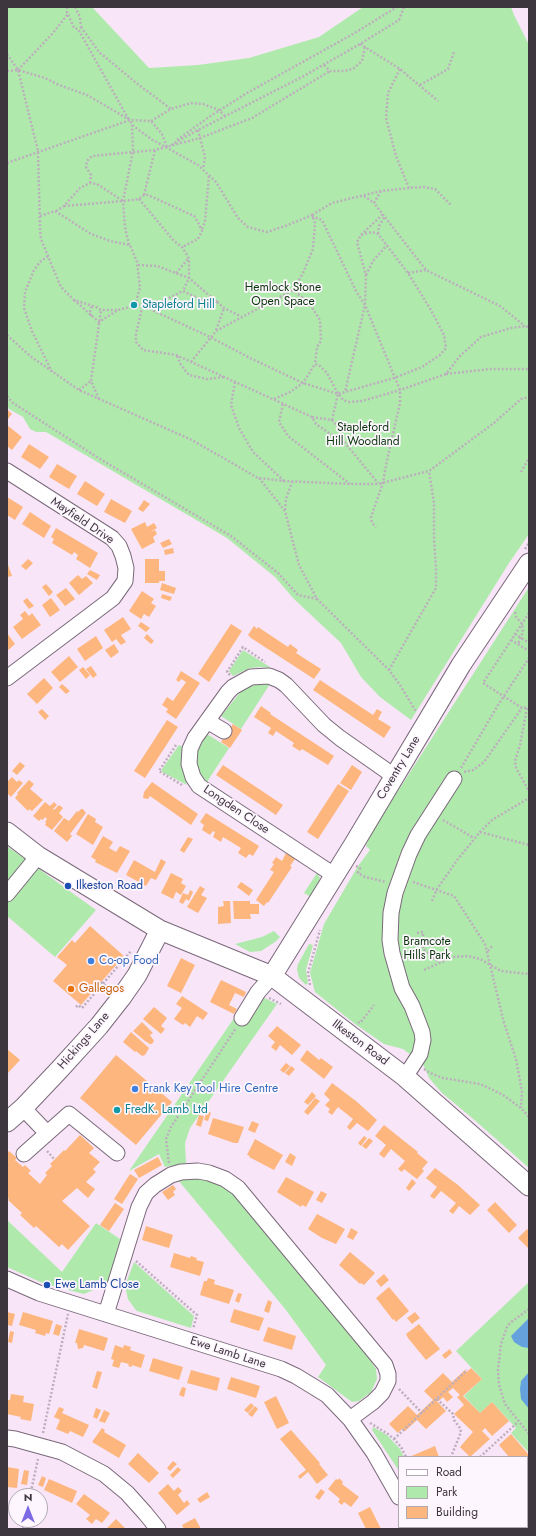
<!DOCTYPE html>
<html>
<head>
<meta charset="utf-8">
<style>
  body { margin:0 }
  #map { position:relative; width:536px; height:1536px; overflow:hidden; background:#f8e5f8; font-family:Jost,sans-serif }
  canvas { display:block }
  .frame { position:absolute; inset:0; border:8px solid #3e363e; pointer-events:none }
  .legend { position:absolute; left:398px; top:1456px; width:130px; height:72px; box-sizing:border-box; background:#fef6fe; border:1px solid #b1a9b1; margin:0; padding:5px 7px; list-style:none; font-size:12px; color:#3e363e }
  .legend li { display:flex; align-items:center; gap:8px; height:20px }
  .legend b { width:20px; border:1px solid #b1a9b1 }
  .north { position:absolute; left:8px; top:1488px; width:40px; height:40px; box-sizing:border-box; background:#fef6fe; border:1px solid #b1a9b1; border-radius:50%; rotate:0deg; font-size:11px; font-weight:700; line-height:16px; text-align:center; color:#3e363e }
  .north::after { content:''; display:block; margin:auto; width:14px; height:18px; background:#7c69e4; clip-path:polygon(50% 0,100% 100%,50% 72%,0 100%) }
</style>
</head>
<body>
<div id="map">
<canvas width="536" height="1536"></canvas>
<div class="frame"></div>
<ul class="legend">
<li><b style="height:5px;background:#fff"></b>Road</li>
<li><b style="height:11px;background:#afeaac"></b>Park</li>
<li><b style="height:11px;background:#fdb67e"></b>Building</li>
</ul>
<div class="north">N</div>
</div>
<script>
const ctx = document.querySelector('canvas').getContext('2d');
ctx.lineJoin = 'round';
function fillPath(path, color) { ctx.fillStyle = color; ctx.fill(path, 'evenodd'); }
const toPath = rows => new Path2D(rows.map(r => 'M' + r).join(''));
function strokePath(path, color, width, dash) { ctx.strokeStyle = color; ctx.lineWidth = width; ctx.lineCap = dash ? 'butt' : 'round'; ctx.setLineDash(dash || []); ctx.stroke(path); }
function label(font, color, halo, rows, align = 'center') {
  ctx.font = font + ' Jost,sans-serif'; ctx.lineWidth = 3.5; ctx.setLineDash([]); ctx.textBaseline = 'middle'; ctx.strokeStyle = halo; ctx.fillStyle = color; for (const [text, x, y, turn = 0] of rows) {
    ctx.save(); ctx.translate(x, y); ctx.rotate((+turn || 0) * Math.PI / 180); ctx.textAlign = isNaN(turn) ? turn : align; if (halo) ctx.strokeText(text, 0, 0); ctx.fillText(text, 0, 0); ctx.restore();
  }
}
fillPath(toPath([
  [7,7,92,7,149,68,198,65,249,58,319,37,363,7,511,7,514,15,529,45,529,534,509,563,411,720,380,697,361,677,341,643,294,599,275,577,227,538,46,432,36,432,30,429,23,417,9,409,7,405],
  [529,587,529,1168,471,1117,442,1093,429,1078,423,1064,403,1049,384,1044,355,1024,315,992,310,973,324,924,358,866,370,850,366,846,371,833],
  [243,650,270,667,270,668,262,667,250,668,233,676,229,671],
  [262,684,270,684,241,729,221,716,242,690,255,685],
  [207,734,229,748,207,782,199,772,196,760,198,750],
  [179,745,183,747,181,764,187,785,162,772,162,769],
  [7,846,96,910,55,957,7,916],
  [317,873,320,878,319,883,311,897,304,893],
  [274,931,280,937,275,942,261,951,250,952,235,944,262,937],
  [309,944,313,945,306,970,308,983,306,985,299,978,297,969,298,964],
  [252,992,277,1004,190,1128,185,1143,186,1163,165,1167,159,1154,129,1171],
  [186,1177,213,1180,230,1190,365,1352,376,1369,377,1379,371,1392,359,1401,352,1402,318,1377,326,1365,286,1310,178,1180],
  [7,1220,62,1272,96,1223,120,1239,108,1282,102,1286,84,1294,45,1284,7,1267],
  [134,1262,194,1316,191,1328,137,1311,135,1309,128,1299,125,1286],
  [529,1282,529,1453,511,1433,516,1428,492,1402,480,1413,464,1396,482,1379,456,1351],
  [373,1427,387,1435,400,1449,404,1457,399,1457,399,1471,372,1430]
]), '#afeaac');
fillPath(toPath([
  [529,1318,529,1348,522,1347,514,1342,511,1336],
  [529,1372,529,1409,521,1399,520,1389,521,1381]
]), '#64a1dd');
fillPath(toPath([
  [7,409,12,414,7,420],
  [7,425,22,437,12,450,7,446],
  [29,444,49,457,40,469,21,457],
  [57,464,77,476,69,489,49,477],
  [85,481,105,494,97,506,77,494],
  [7,497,23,507,15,520,7,515],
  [111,499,132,511,125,523,104,512],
  [144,500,150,504,143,512,138,509],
  [30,512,51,526,44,538,22,524],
  [145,522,147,527,154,523,157,528,150,532,155,530,157,534,153,537,155,542,142,549,131,529],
  [56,528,98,553,90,568,76,559,78,555,74,552,72,555,52,543,54,539,51,537],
  [169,539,172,544,163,548,160,543],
  [173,548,174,553,165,555,164,550],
  [28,559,33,563,26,570,21,566],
  [145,559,159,559,159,571,165,571,165,581,159,581,159,583,145,583],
  [7,562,12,576,7,577],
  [90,570,100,575,97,580,87,574],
  [78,575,82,579,86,576,93,583,79,595,69,583],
  [162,583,176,588,174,594,160,590],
  [46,584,53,592,49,596,42,587],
  [66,588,75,599,65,606,56,595],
  [142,591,154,599,151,603,156,606,149,617,144,614,141,619,129,611],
  [162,594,172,597,170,601,161,598],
  [27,598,34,606,29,609,23,601],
  [51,598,60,610,50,617,42,605],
  [25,611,29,616,32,613,41,625,22,639,13,627,23,619,20,615],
  [123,617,131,629,121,635,126,642,121,645,116,639,112,642,104,630],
  [141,622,150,628,146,632,138,626],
  [231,624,242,631,209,682,198,674],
  [254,626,257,629,258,627,288,647,290,644,298,650,296,653,321,669,314,679,251,638,248,635],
  [7,633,15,644,7,651],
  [147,634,154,641,151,644,144,638],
  [96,636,103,648,85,661,77,649],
  [114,644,119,652,111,658,105,650],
  [69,656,78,667,60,682,51,672],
  [91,666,97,675,93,678,86,669],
  [83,667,90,675,86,679,79,670],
  [181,671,200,683,176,719,166,712,168,709,162,705,167,697,173,701,186,682,181,679,179,682,176,680],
  [44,678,53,688,37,704,27,694],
  [320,680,373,715,377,709,382,712,378,719,391,727,384,738,313,690],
  [62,684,70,691,66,694,59,687],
  [261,706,271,713,270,714,334,756,328,765,302,749,300,751,292,746,294,743,276,731,273,736,268,733,271,728,254,717],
  [42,709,49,716,45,720,38,712],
  [167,720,178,727,145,778,134,771],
  [233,724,242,730,230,748,221,742],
  [20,762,25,766,17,775,12,771],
  [223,765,283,805,276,815,216,775],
  [352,765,362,772,351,790,340,783],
  [12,777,17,782,19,780,23,783,11,797,7,793,7,782],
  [29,780,34,784,30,789,43,800,32,811,29,809,28,811,15,798,18,794,17,793],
  [152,782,198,814,191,825,150,796,148,799,143,798,144,792],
  [338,784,349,791,318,839,307,832],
  [45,802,50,806,54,802,57,805,53,809,54,810,59,805,63,808,59,813,63,817,52,830,45,825,46,823,45,822,47,819,45,817,43,820,41,819,39,821,33,816],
  [81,809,83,809,86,813,70,834,72,836,67,842,54,831,64,818,69,821,77,811,78,812],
  [206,813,259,846,253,856,249,854,246,858,238,853,241,848,223,837,221,842,213,837,215,832,213,831,210,835,202,830,204,825,200,822],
  [88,814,96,819,95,822,103,827,93,845,76,834],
  [103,836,113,842,109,848,116,852,120,846,130,851,117,873,95,862,96,860,91,857],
  [188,837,193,839,184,853,180,850],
  [286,853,295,859,290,866,292,867,268,903,267,902,264,906,256,900,274,872,270,870,274,864,272,863,276,857,282,861],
  [161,859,166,862,156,880,151,878,146,886,126,875,134,860,155,872],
  [171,873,183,879,181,883,186,886,181,895,176,892,173,899,161,893],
  [241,882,253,890,249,896,237,887],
  [200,886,205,889,201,895,207,898,198,913,187,907],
  [190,890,193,892,189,901,186,899,183,904,179,902,183,893,188,895],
  [223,901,230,901,231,923,218,924,218,907,224,906],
  [233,901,250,901,250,904,259,904,259,914,250,914,251,919,234,919],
  [90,926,124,956,81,1005,53,981,67,965,57,957,72,940,75,943],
  [181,958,195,965,181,993,167,986],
  [221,980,246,992,244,997,235,993,229,1005,237,1009,234,1014,210,1002],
  [182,996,208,1013,203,1020,197,1016,190,1027,185,1023,183,1025,174,1019,182,1008,176,1004],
  [154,1007,167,1018,161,1026,165,1029,161,1034,143,1019],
  [142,1022,153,1033,150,1035,154,1041,152,1044,150,1044,145,1041,133,1031],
  [277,1026,301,1045,292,1055,280,1045,276,1051,271,1047,275,1042,268,1036],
  [131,1032,149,1048,145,1055,142,1056,136,1051,135,1052,123,1042],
  [7,1049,20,1060,7,1074],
  [307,1050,319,1060,321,1058,333,1067,324,1079,300,1060],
  [116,1055,172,1102,136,1145,80,1098],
  [286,1063,290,1066,284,1073,280,1070],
  [291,1066,295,1069,289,1076,285,1073],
  [332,1083,356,1101,377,1120,368,1131,357,1123,350,1130,347,1127,353,1119,338,1107,332,1115,328,1112,330,1109,325,1105,330,1100,324,1094],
  [312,1092,316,1096,308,1105,304,1102],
  [315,1098,320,1101,308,1115,304,1112],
  [207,1111,211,1113,208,1121,204,1120],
  [199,1115,204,1116,201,1127,196,1125],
  [213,1118,244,1127,238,1143,234,1143,208,1134],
  [252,1121,259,1124,255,1133,248,1130],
  [384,1125,418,1152,417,1153,428,1162,422,1169,424,1171,417,1179,404,1169,402,1172,398,1169,405,1161,391,1149,384,1158,379,1154,386,1145,375,1136],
  [80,1135,94,1148,89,1153,100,1162,93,1169,96,1172,86,1182,95,1189,88,1198,77,1188,62,1201,90,1226,68,1250,62,1244,59,1247,36,1226,34,1228,20,1215,22,1213,8,1200,9,1199,7,1197,7,1153,9,1151,17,1158,15,1160,23,1167,25,1165,31,1171,28,1173,40,1184,47,1175,45,1173,52,1166,50,1164,64,1150,65,1151],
  [364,1136,367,1138,361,1146,358,1143],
  [369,1138,373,1141,366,1149,362,1146],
  [255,1139,283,1155,274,1170,249,1157,250,1156,247,1155],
  [290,1153,296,1157,292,1166,285,1162],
  [158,1157,162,1165,139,1178,134,1170],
  [435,1168,458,1185,480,1205,470,1215,459,1206,453,1214,449,1211,456,1203,441,1191,434,1199,430,1196,437,1187,426,1178],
  [130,1174,138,1179,122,1204,114,1199],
  [286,1177,314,1192,306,1207,302,1205,301,1207,277,1192],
  [412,1179,416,1183,409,1191,406,1188],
  [173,1185,176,1189,173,1192,175,1195,168,1200,162,1192],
  [321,1191,327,1194,322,1203,316,1200],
  [495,1202,517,1225,509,1233,487,1210],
  [115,1203,124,1209,109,1231,100,1225],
  [317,1214,345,1229,336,1244,322,1238,308,1229],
  [146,1226,173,1235,169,1248,142,1240],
  [351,1228,358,1232,353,1240,347,1237],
  [527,1229,529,1231,529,1249,518,1238],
  [350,1252,375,1273,364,1285,361,1283,360,1284,339,1265],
  [174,1253,190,1258,191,1256,197,1258,196,1260,204,1262,200,1276,170,1267],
  [384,1274,389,1280,381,1287,376,1281],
  [208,1278,215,1280,214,1284,234,1290,229,1304,200,1295,204,1281,207,1281],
  [389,1287,409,1311,396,1322,394,1319,393,1320,376,1298],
  [238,1293,242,1294,239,1303,235,1301],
  [268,1300,272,1302,269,1313,264,1311],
  [234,1309,264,1318,259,1331,230,1322],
  [7,1312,15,1314,12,1326,7,1325],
  [23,1312,53,1321,49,1334,46,1333,45,1336,35,1333,36,1330,19,1325],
  [415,1312,420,1318,412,1324,407,1318],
  [56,1324,62,1326,59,1336,53,1334],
  [419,1324,440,1349,426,1360,408,1338,406,1334],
  [268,1327,296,1336,292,1350,263,1341],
  [79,1329,108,1338,104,1351,84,1345,83,1348,78,1349,77,1343,75,1343],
  [10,1331,14,1332,12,1343,8,1342],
  [115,1345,123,1348,124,1345,131,1347,130,1350,145,1355,141,1368,132,1365,132,1367,128,1366,129,1364,121,1362,119,1368,112,1366,114,1360,111,1359],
  [450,1349,452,1353,445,1359,442,1355],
  [153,1358,183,1367,179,1380,149,1371],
  [471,1368,482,1379,463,1396,480,1413,492,1402,509,1421,492,1436,485,1428,482,1431,490,1439,470,1457,460,1447,473,1432,454,1414,464,1405,457,1397,460,1395,453,1388,448,1392,453,1397,447,1402,443,1397,439,1401,436,1400,446,1411,426,1429,417,1420,405,1431,402,1429,398,1433,389,1424,408,1406,417,1415,433,1400,424,1391,443,1373,452,1382,465,1370,467,1372],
  [191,1370,220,1378,217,1391,187,1383],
  [97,1371,102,1372,97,1389,92,1387],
  [231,1377,260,1386,256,1398,227,1389],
  [182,1387,186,1388,184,1397,179,1395],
  [11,1394,24,1396,23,1402,34,1404,31,1421,20,1419,21,1417,7,1414,7,1400,10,1400],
  [276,1396,289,1423,277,1429,264,1402],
  [251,1403,254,1406,248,1413,244,1410],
  [255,1406,258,1409,252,1417,248,1414],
  [59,1407,64,1409,62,1413,89,1425,83,1437,70,1431,68,1434,56,1429,60,1420,54,1417],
  [96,1408,101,1410,97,1419,93,1417],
  [104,1410,110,1413,105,1423,99,1421],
  [102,1428,105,1430,104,1432,126,1445,119,1458,92,1442],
  [291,1430,320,1463,319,1464,328,1475,317,1484,308,1472,300,1479,298,1476,306,1470,280,1439],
  [511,1434,529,1455,529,1479,527,1477,527,1457,509,1457,499,1445],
  [435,1446,439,1457,409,1457],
  [138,1453,159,1473,149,1483,128,1464],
  [173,1461,177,1464,170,1471,167,1468],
  [7,1467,19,1469,17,1488,7,1487],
  [178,1467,181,1470,173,1478,170,1475],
  [24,1470,29,1471,27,1485,21,1484],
  [42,1476,46,1478,43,1487,38,1485],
  [339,1478,343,1482,342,1484,359,1497,351,1507,344,1502,342,1505,338,1502,340,1499,328,1489,336,1479,338,1480],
  [49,1479,77,1491,72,1503,44,1490],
  [168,1484,174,1491,178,1487,182,1491,178,1495,184,1503,187,1500,190,1504,177,1515,158,1493],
  [321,1489,325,1492,319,1500,315,1497],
  [207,1492,210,1497,200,1503,197,1499],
  [84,1494,110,1513,102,1523,96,1519,92,1524,86,1519,90,1515,76,1504],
  [370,1507,381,1529,366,1529,358,1513],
  [195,1518,201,1529,184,1529,182,1525],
  [116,1519,126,1529,107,1529,107,1528],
  [450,1527,469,1527,466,1529,451,1529]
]), '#fdb67e');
const minor = toPath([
  [7,471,112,538,119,546,123,556,126,568,125,581,113,598,7,678],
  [207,721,224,731],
  [334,875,199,786,193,777,189,764,190,749,195,738,228,692,233,687,251,677,269,676,279,680,286,685,324,725,340,738,394,776],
  [7,894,38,856],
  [242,1018,258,992,272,976],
  [405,1077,420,1054,423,1040,422,1032,412,1006,402,988,392,953,390,940,391,913,395,893,409,854,418,835,454,779],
  [23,1108,47,1133],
  [24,1154,69,1114,117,1153],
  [7,1279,39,1293,281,1369,296,1376,327,1395,350,1419,374,1453,399,1497],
  [106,1314,139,1207,146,1193,155,1185,171,1175,181,1172,198,1171,209,1173,225,1179,238,1188,385,1365,388,1374,388,1381,382,1393,373,1402,350,1419],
  [7,1438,15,1439,62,1452,104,1474,127,1493,145,1513,158,1529],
  [413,1527,414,1529],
  [521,1527,522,1529]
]);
const major = toPath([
  [7,832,38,856,160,930,272,976,405,1077,529,1186],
  [272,976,354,844,461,665,529,563],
  [7,1122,23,1108,59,1070,99,1026,121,998,137,975,160,930]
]);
strokePath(minor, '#7a697a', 17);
strokePath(major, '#7a697a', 21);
strokePath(toPath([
  [67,7,67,12,74,28,78,29,129,120],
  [75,7,80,17,81,27],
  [81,27,99,52,135,82,171,109],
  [360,44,400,69,438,101],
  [7,54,18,70,38,151,40,230,41,239,52,266,61,287,74,300,96,307,101,310,118,310],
  [324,65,330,71,344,71,353,69,362,61,365,47],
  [400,69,388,93,386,118,396,156,409,188],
  [18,70,52,34,68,14],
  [7,71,18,70,45,78,59,85,87,95,130,120,132,125,151,139,198,165,216,182,238,218,248,227,267,232,288,225,312,215,315,223,313,249,303,273,293,290,309,303,320,320,321,341,317,347,315,364,320,366,327,373,336,390,343,400,349,402,362,401,400,390,446,374,460,356,481,337,511,328,526,326,529,328],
  [420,85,448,69,454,52],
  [151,121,171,109,191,103,203,104,219,110,226,117],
  [198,130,205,157,203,169],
  [177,140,209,117,247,93,353,34,397,7],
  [171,145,198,130,302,77,360,44,399,20,404,7],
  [7,163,130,120,151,121,162,134,167,147],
  [90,183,91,175,86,167,87,161,92,156,155,150,200,138,252,118,330,71],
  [381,191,374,203,426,270,500,306,525,326],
  [144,195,155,150],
  [364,196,374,203],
  [139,199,174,241,182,247,187,255,189,259,189,278,183,291],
  [64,206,123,201,139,199,144,195,148,195,194,216,198,222,202,231,198,239,182,247],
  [56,211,64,206,80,188,90,183,97,184,123,201],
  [312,215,332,203,381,191,409,188,424,187,435,189,451,205],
  [40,216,55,211,91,234,110,241,130,245,137,262,140,288,135,305],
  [312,216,322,220,356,291,365,305,400,390,400,403,386,465,383,483,371,517,372,523,376,527],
  [202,229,205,222,209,175],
  [378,234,379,226,385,216],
  [361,235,383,214],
  [129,245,125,227,123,201,133,151,132,125],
  [48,256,40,262,34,270,25,292,24,308,32,331,52,372],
  [138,265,157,266,189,278,217,302,200,299,183,291,163,301,144,304],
  [176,273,188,259],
  [408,273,426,270],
  [366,275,373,261,387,245],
  [74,300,99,322,118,310,143,304,136,334,136,342,143,350,176,355,312,417,316,424,332,435,341,438,378,483],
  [217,302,224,308,242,317],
  [143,304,154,311,210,337,250,358,303,383,338,394,394,378,422,367,440,355,446,348,444,335,431,310,408,273,378,234,372,232,361,235,357,242,366,276,365,305,345,392],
  [91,316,90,310,92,306],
  [216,330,224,308],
  [7,335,30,356,79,390,192,440,258,478,284,481,350,484,378,484,429,471,494,423,521,399,529,397],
  [177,356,181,365,189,375,207,379,224,377],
  [191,362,216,331,293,290],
  [446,374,490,369,529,369],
  [235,382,231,405,239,428,253,452,284,481],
  [79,390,91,381],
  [7,396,13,403,100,459,231,536,278,573,298,595,317,599],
  [99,399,91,381,101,310],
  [274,399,290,392,303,383,315,364],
  [283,404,279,422,288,436,350,484],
  [312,417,332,420,338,427,341,438],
  [332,420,338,394],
  [521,472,529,458],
  [259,478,285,511,299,565,317,599,389,670,400,685,415,710,415,711],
  [285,510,286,499,292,482],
  [525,549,529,543],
  [515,612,516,617,522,624,523,632,518,644],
  [529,613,483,683,522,708,529,707],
  [515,634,529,643],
  [511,640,529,651],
  [389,670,436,588,436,568,434,539,434,503,429,471],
  [230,675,227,672,243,647,265,662],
  [527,708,520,745,515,761,516,768,529,791],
  [176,745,159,771,182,785],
  [461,768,498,705,529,658],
  [464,772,473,770,484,762,522,708],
  [443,820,474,838],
  [480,832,529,845],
  [356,866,360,868,358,873,365,877,386,882],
  [413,882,454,896,485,944,504,1023,516,1059,522,1092,521,1108],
  [432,901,437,889,458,859,480,832,492,820,529,798],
  [417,933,423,932,423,949,440,963],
  [488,951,492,946],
  [424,970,453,957,468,956,480,959,501,971,529,974],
  [101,982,110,989],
  [310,985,308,973,320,930],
  [269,998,281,1004],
  [76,1007,78,1005,82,1008,131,951],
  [358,1022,360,1023,374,1005],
  [424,1069,430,1073,443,1078,480,1084,491,1089,503,1095,521,1108,529,1117],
  [47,1151,55,1160],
  [169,1163,166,1139,171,1127,236,1028],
  [136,1261,197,1315,193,1329],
  [529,1309,510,1323,507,1327,501,1344,498,1370,499,1385,505,1404,529,1434],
  [399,1389,422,1413],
  [437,1399,453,1414,454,1420,460,1428,461,1432,451,1457],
  [370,1423,388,1434,394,1439,401,1447,406,1457],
  [43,1433,68,1314],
  [394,1439,467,1370],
  [480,1457,518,1422],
  [30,1496,38,1459],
  [23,1529,25,1520]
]), '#bdaebd', 2.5, [2, 2]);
strokePath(minor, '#fff', 15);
strokePath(major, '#fff', 19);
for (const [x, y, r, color] of [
  [134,305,4,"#0f9aa8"],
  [68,886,4,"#1a4fb4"],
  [91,961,4,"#3f7fe0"],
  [71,989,4,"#e8710a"],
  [135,1089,4,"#3f7fe0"],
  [117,1110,4,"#0f9aa8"],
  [47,1285,4,"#1a4fb4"]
]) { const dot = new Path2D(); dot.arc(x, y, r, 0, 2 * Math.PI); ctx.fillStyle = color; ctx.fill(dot); strokePath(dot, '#fef6fe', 1.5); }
label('12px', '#0a360b', '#fef6fe', [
  ["Hemlock Stone",283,288],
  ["Open Space",283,302],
  ["Stapleford",363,428],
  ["Hill Woodland",363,442],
  ["Bramcote",427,942],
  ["Hills Park",427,956]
]);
label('12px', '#0d838f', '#fef6fe', [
  ["Stapleford Hill",142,305],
  ["FredK. Lamb Ltd",125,1110]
], 'left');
label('12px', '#3e363e', '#fef6fe', [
  ["Mayfield Drive",82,521,34],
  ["Coventry Lane",399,768,-59],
  ["Longden Close",236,810,34],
  ["Hickings Lane",84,1041,-49],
  ["Ilkeston Road",360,1043,37],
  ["Ewe Lamb Lane",228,1353,18]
]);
label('12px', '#164399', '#fef6fe', [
  ["Ilkeston Road",76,886],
  ["Ewe Lamb Close",55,1285]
], 'left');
label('12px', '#366cbe', '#fef6fe', [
  ["Co-op Food",99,961],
  ["Frank Key Tool Hire Centre",143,1089]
], 'left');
label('12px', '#c56008', '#fef6fe', [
  ["Gallegos",79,989]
], 'left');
</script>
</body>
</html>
